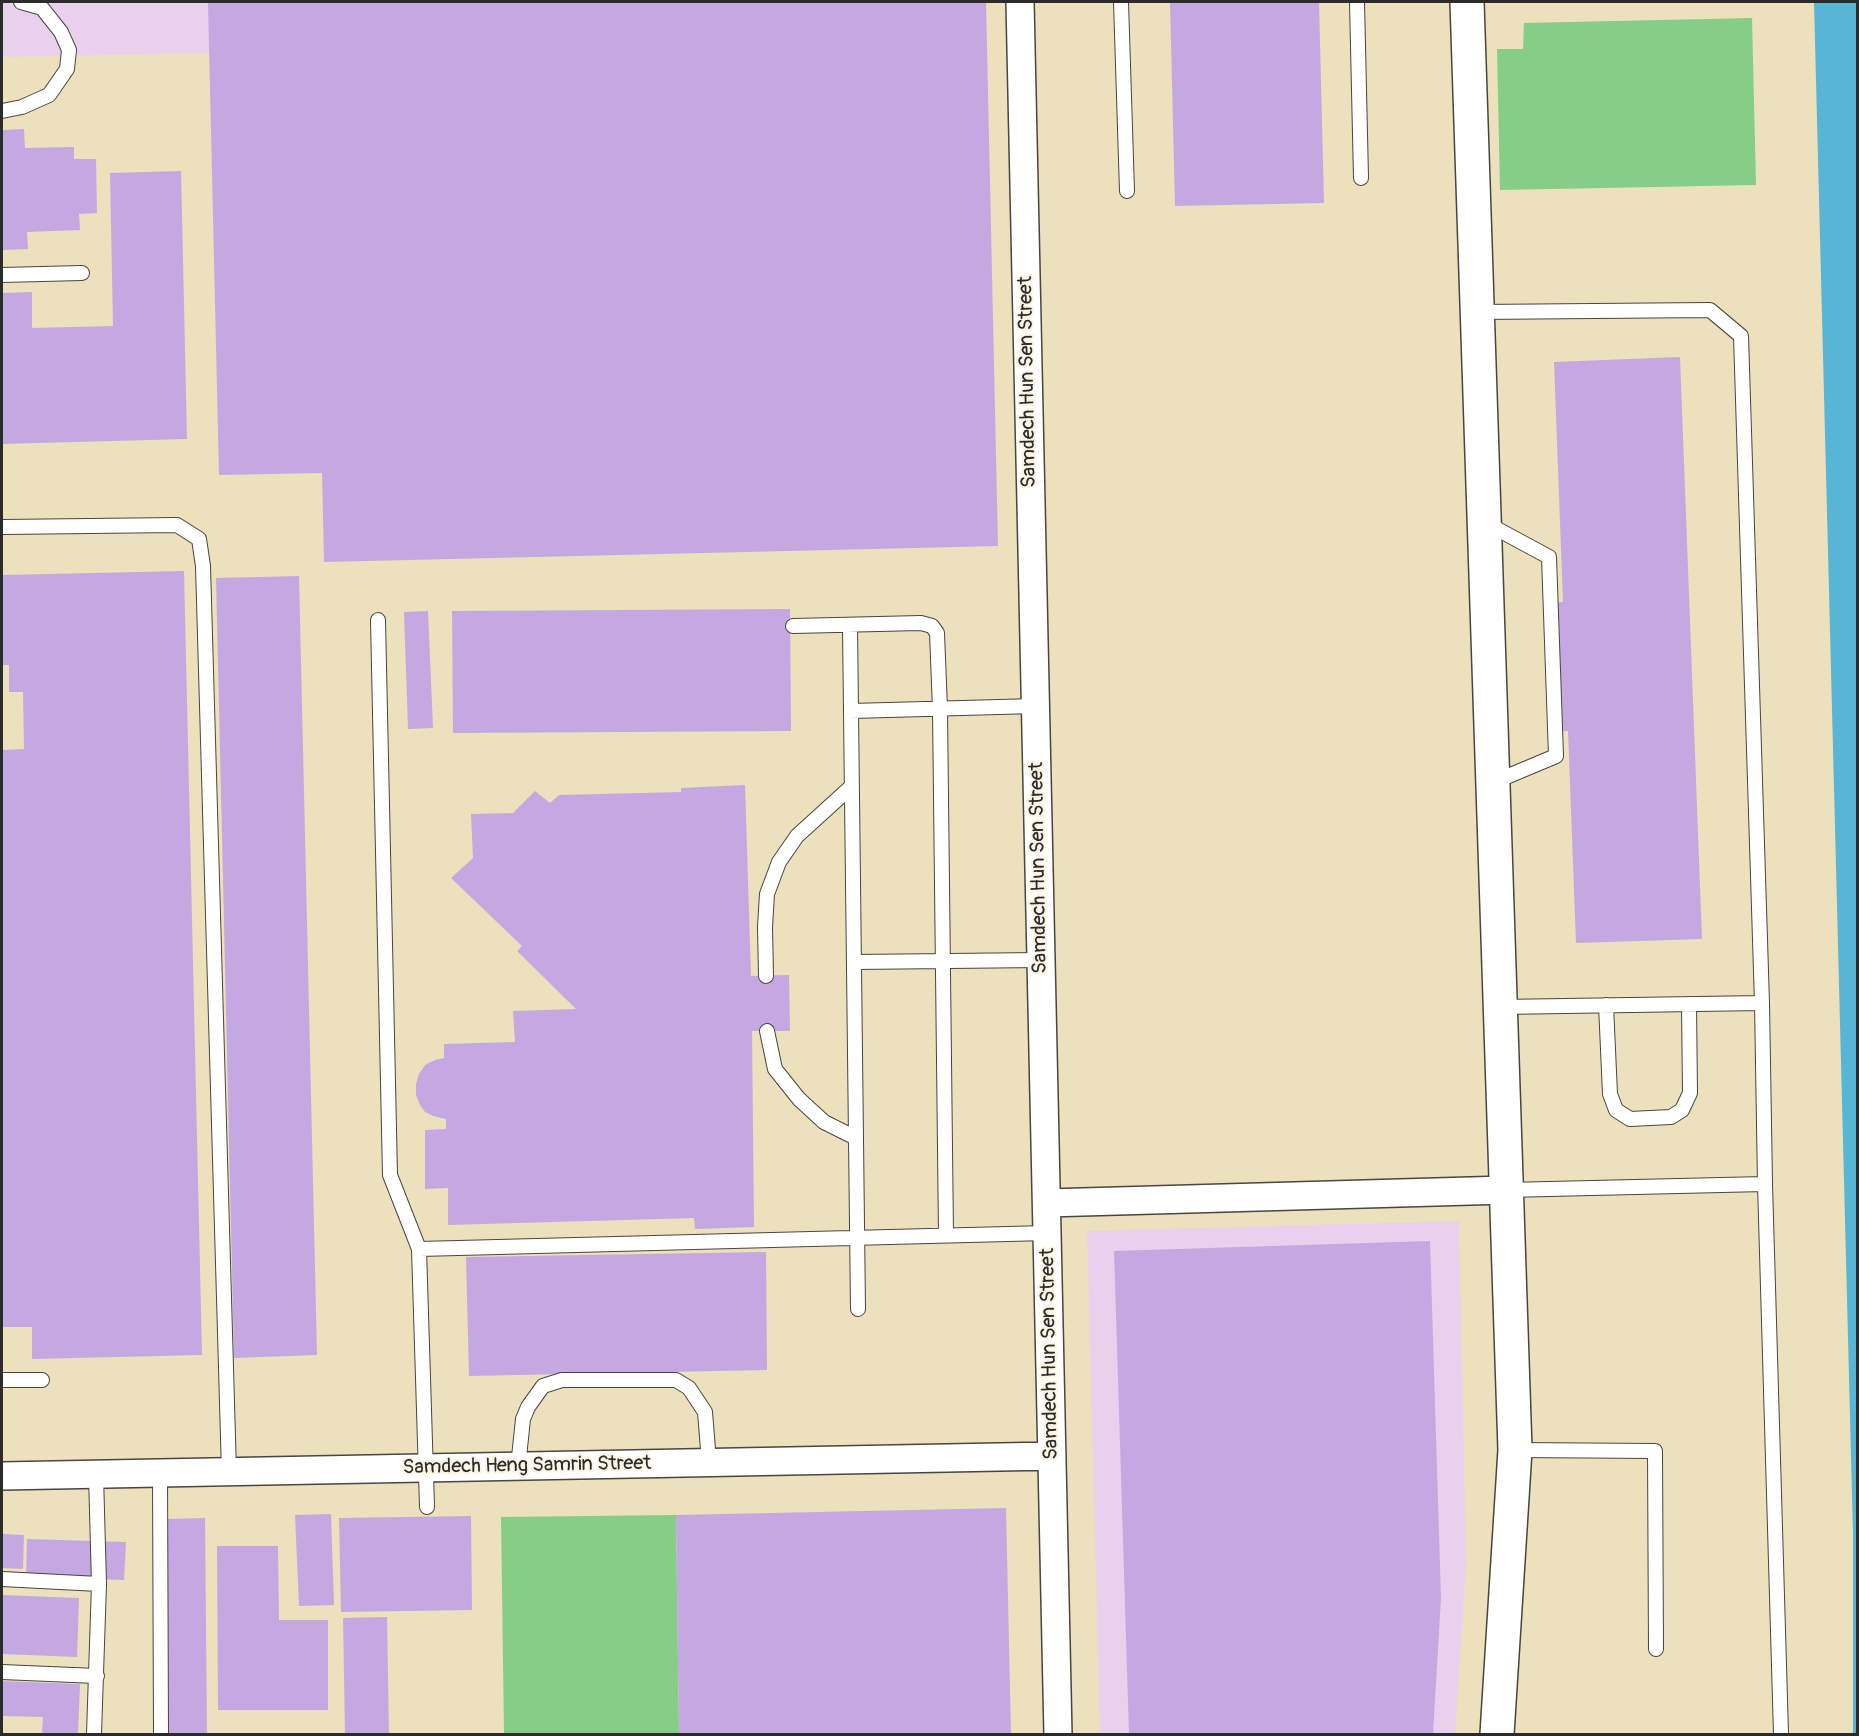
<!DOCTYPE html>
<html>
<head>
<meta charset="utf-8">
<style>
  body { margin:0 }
  #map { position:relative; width:1859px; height:1736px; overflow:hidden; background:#ece0bd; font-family:Pangolin,sans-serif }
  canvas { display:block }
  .frame { position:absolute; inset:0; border:3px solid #2b2b2b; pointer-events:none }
</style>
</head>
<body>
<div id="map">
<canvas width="1859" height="1736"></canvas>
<div class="frame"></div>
</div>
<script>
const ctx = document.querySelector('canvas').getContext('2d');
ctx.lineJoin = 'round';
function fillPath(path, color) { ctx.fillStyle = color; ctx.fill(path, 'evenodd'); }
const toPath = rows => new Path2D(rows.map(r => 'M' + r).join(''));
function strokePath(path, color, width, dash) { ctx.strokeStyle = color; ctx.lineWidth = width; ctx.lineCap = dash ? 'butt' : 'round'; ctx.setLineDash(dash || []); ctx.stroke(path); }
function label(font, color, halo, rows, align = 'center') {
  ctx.font = font + ' Pangolin,sans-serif'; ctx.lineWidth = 4.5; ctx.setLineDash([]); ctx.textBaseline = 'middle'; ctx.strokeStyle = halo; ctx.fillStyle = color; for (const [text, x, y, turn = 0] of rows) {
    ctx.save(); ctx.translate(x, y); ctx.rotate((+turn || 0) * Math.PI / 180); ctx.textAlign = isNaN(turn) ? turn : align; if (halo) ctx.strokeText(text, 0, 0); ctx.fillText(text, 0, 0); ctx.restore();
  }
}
fillPath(toPath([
  [2,2,830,2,831,41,2,57],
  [1459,1221,1466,1563,1455,1734,1100,1734,1087,1231]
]), '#e9d1ed');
fillPath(toPath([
  [1752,18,1756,185,1500,190,1497,49,1523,49,1524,23],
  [676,1515,679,1734,504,1734,501,1517]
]), '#86cd88');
fillPath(toPath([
  [1814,2,1858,2,1857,1734,1853,1734,1853,1534]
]), '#57b6d5');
fillPath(toPath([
  [208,2,986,2,998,546,324,562,322,473,219,475],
  [1170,2,1319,2,1324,203,1175,206],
  [24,129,25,148,74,147,74,159,96,159,97,213,79,214,80,230,27,232,28,249,2,250,2,130],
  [181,171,187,439,2,444,2,293,32,292,32,328,113,326,110,173],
  [1680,357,1702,939,1576,943,1568,731,1551,732,1546,603,1563,602,1554,362],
  [184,571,202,1355,32,1359,32,1327,2,1327,2,750,24,749,23,692,9,692,9,665,2,665,2,575],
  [299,576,317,1355,234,1358,216,578],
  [790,609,791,731,453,733,452,611],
  [428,611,433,728,408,729,404,612],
  [745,785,751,976,789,975,790,1031,752,1031,754,1227,695,1229,694,1218,448,1225,448,1188,425,1189,425,1130,446,1129,446,1119,433,1116,425,1112,420,1105,416,1095,416,1084,419,1074,425,1065,435,1060,444,1058,444,1044,515,1042,513,1011,576,1009,517,951,522,946,451,878,473,858,471,814,513,813,535,791,550,803,559,795,681,792,681,788],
  [1430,1241,1441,1598,1433,1734,1129,1734,1114,1251],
  [766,1252,767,1370,469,1376,466,1257],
  [1006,1508,1011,1734,679,1734,676,1515],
  [331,1514,334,1605,299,1606,295,1515],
  [471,1516,472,1610,341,1612,339,1518],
  [205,1518,207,1734,169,1734,166,1519],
  [2,1534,24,1535,23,1569,2,1568],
  [27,1539,126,1542,124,1580,26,1577],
  [217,1546,278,1546,279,1620,328,1620,328,1710,218,1710],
  [2,1595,79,1598,77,1657,2,1654],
  [387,1617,389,1734,345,1734,343,1618],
  [2,1681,80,1684,78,1734,42,1734,43,1717,2,1716]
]), '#c5a8e1');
const service = toPath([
  [1121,2,1127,191],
  [1357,2,1361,178],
  [2,111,22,107,49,95,67,69,69,50,61,32,42,8,21,2],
  [2,275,82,273],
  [1478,312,1710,310,1741,336,1762,1003,1765,1184,1781,1734],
  [1486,523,1549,557,1556,756,1494,782],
  [2,527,177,525,199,539,203,566,229,1472],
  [378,620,390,1175,419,1249,427,1507],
  [793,626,921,623,932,626,937,633,940,709,946,1235],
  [850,626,858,1309],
  [851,711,1036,706],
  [854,962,1041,960],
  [766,976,765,927,767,894,779,862,797,836,852,786],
  [1606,1005,1610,1094,1616,1110,1630,1119,1671,1117,1682,1110,1690,1093,1689,1004],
  [1500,1007,1762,1003],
  [767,1031,775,1069,799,1099,824,1122,856,1138],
  [1506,1190,1765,1184],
  [419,1249,1047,1233],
  [2,1380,42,1380],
  [1515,1450,1655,1451,1656,1649],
  [518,1467,523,1419,528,1407,543,1386,562,1380,676,1380,689,1388,705,1412,709,1462],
  [160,1474,161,1734],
  [96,1475,99,1584],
  [2,1579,99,1584,94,1734],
  [2,1672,97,1676]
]);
const minor = toPath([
  [1020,2,1058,1734],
  [1047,1203,1506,1190],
  [2,1476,1052,1456]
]);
const tertiary = toPath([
  [1467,2,1515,1450,1497,1734]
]);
strokePath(service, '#484641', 16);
strokePath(minor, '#484641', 30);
strokePath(tertiary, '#484641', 36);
strokePath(service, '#fff', 14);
strokePath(minor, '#fff', 27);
strokePath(tertiary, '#fff', 33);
label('20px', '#2b2b2b', '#fcf5e5', [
  ["Samdech Hun Sen Street",1028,382,-91],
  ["Samdech Hun Sen Street",1039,868,-91],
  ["Samdech Hun Sen Street",1050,1354,-91],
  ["Samdech Heng Samrin Street",527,1466,-1]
]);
</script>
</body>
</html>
